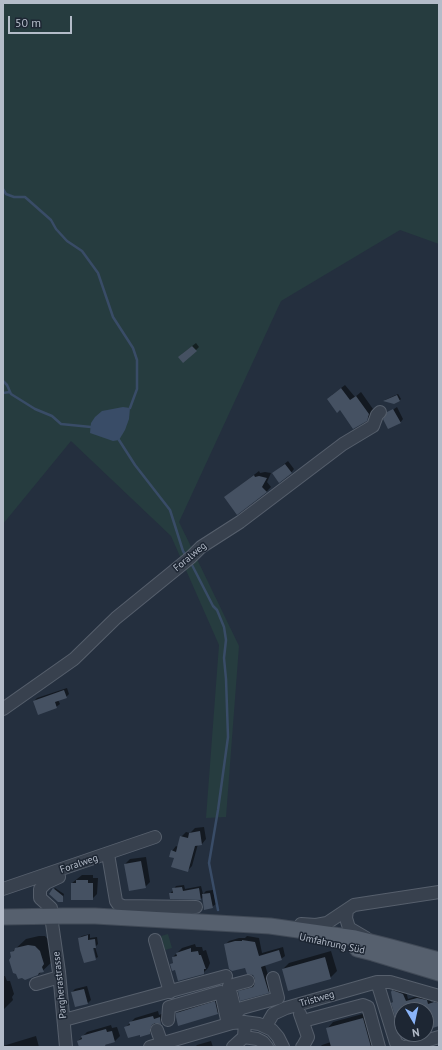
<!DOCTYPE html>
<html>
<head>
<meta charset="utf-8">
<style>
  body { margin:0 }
  #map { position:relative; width:442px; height:1050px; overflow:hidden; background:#242f3e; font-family:"PT Sans",sans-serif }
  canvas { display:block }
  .frame { position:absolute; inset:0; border:4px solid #b4bcc9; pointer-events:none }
  .north { position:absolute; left:394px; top:1002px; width:40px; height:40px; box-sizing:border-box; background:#1d2633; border:1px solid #59626f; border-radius:50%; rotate:171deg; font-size:11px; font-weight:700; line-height:16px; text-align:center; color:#b4bcc9 }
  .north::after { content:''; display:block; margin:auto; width:14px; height:18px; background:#8ab4f8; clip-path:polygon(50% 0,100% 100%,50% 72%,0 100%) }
  .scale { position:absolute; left:8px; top:16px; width:64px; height:18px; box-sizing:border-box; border:2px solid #b4bcc9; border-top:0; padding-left:5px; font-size:12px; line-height:14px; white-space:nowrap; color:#b4bcc9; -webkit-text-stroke:3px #1d2633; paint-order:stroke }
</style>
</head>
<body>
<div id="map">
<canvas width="442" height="1050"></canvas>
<div class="frame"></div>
<div class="north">N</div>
<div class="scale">50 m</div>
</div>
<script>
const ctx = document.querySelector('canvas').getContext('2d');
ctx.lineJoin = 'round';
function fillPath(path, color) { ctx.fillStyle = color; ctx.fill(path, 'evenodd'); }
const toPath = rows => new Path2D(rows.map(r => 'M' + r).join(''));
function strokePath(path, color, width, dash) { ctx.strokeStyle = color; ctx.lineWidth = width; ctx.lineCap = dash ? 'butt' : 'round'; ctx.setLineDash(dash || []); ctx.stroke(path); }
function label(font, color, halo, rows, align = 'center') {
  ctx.font = font + ' "PT Sans",sans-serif'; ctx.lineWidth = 3; ctx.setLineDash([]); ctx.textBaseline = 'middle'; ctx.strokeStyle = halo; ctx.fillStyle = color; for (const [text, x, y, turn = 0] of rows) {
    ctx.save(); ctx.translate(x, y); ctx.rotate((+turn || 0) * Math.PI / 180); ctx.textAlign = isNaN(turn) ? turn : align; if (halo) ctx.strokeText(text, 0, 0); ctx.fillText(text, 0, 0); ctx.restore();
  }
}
fillPath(toPath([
  [3,3,439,3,439,244,400,230,281,301,179,522,239,646,226,817,206,818,219,645,171,536,71,441,3,524],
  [168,934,172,948,165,950,161,936]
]), '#263c3f');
fillPath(toPath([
  [123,407,130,408,129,419,125,430,119,440,113,441,90,433,91,423,95,417,102,411]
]), '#394c67');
fillPath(toPath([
  [196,343,199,347,196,350,182,354],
  [345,385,355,397,361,392,373,409,371,415,366,420,332,395],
  [398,394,401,399,399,401,385,400],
  [397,407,403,419,400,423,388,413],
  [288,461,294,469,291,473,277,470],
  [259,471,260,473,265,472,271,473,267,482,271,487,266,492,225,497],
  [67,688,69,694,66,697,58,700,60,704,56,707,34,701,37,698],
  [204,827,206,839,202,844,198,844,192,866,187,871,175,858,172,851,176,846,178,847,181,837,186,832,190,833,195,828],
  [146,857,150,882,145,887,125,864,130,859],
  [82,875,93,875,93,878,98,878,97,894,92,899,72,883],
  [184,885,185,889,201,886,203,894,206,891,213,890,216,904,212,907,203,897,201,899,171,898,170,894,176,886],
  [55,888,64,894,62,901,50,894],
  [90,934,90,938,97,937,98,944,95,947,98,957,96,958,93,943,79,938,82,936],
  [39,936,45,936,49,941,53,961,38,975,12,957,11,953,26,939],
  [247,936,259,938,262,953,283,947,285,956,281,959,265,965,272,988,268,992,239,992,243,988,256,984,256,978,225,945,229,941,239,938,245,938],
  [195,944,196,947,202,947,203,951,206,950,210,963,208,968,203,973,176,969,171,964,174,962,173,957,182,948],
  [331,951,337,971,330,978,283,969,289,963],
  [3,976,5,976,7,981,10,981,14,994,12,997,13,1000,3,1010],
  [87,986,91,1000,88,1003,72,992,75,989],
  [396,988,406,991,408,999,421,995,429,997,431,1002,439,1000,439,1025,426,1029,426,1010,402,1010,402,1034,392,1003,394,1001,393,991],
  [220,997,223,1008,218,1013,177,1013,182,1008],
  [158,1011,159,1015,164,1013,166,1018,161,1023,155,1022,155,1028,150,1033,140,1033,126,1027,135,1018],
  [370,1012,381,1047,320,1047,322,1045,331,1042,327,1029,333,1022],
  [111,1025,112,1028,117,1027,120,1036,115,1041,101,1047,80,1047,78,1041,87,1032],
  [36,1036,39,1047,3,1047,3,1046],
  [211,1041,213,1047,195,1047,197,1045]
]), '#0007');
strokePath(toPath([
  [3,189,6,194,14,197,25,197,51,220,56,229,67,241,82,251,98,273,113,317,133,348,137,360,137,389,130,408],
  [3,381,7,385,11,394,35,409,52,416,61,424,91,427],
  [3,393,10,392],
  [119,440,135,465,170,510,183,551,186,556],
  [191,563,213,606,217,610,224,627,226,640,224,658,226,679,228,737,218,810,209,863,218,910]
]), '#394c67', 2.5);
fillPath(toPath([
  [192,346,197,351,183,363,178,357],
  [341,388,350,400,356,396,369,414,367,421,353,429,340,410,337,413,327,399],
  [397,395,400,401,394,404,383,401],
  [393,409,401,423,388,429,383,419,387,412],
  [285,464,292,473,279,483,272,473],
  [254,475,255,477,259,476,267,478,262,487,267,492,237,515,224,497],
  [64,690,67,698,55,702,57,708,38,715,33,701],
  [200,831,202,845,195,846,188,872,171,867,174,858,169,857,171,850,176,852,180,836,188,838,189,833],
  [141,861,146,888,129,891,124,864],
  [76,880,88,880,88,883,93,883,93,900,71,900,71,883,76,883],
  [182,887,183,891,199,888,201,900,170,899,169,893,173,893,172,888],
  [53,888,63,896,63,902,58,902,49,894],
  [210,893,213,908,204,910,202,894],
  [88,935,88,940,95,939,96,948,93,948,96,960,84,963,80,950,78,938],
  [242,940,255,942,259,956,279,950,282,960,261,967,269,993,240,1001,238,991,253,987,255,983,255,979,253,975,247,974,245,968,232,971,229,969,224,944,235,941,242,941],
  [28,945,35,946,40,951,44,964,42,967,44,972,39,973,38,975,25,980,22,978,18,979,16,974,13,973,9,960,11,957,10,952,14,951,15,948],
  [191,948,191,952,198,951,199,955,201,955,206,969,204,969,204,974,178,981,175,970,172,971,170,964,173,963,172,957,177,956,176,953],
  [325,957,331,979,288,991,282,969],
  [84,989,88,1004,75,1007,71,992],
  [392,990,403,994,406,1001,417,998,427,1000,428,1004,434,1002,439,1003,439,1026,426,1030,426,1010,402,1010,402,1031,400,1032,391,1003,393,1002,391,992],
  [215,1001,218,1014,178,1026,176,1017,176,1013],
  [153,1016,154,1019,160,1017,161,1024,155,1023,152,1025,150,1029,150,1034,140,1037,140,1035,128,1038,124,1027,130,1025,129,1022],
  [363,1018,371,1047,331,1047,326,1028],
  [106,1029,107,1032,112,1031,115,1042,105,1045,106,1047,79,1047,77,1041,82,1039,81,1036],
  [401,1034,416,1034,415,1036,404,1039]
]), '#455162');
const minor = toPath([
  [3,709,74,659,116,618,191,557,201,547,240,522,343,444,373,426,377,415,380,412],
  [108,854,116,901,118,904,123,906,196,907],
  [3,889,155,837],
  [51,908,40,898,40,889,46,883,59,877],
  [347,910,346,918,349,928,366,938],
  [52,923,59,972,66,1047],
  [301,924,316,925,327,923,354,905,439,892],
  [155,940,170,992],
  [377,982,396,1043,402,1047],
  [36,984,59,977],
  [300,1014,308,1037,303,1046,302,1047],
  [236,1015,229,986,248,981],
  [64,1020,226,976],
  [168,1020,169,1007,221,992,228,1024],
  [303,1021,363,1005,368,1007,379,1047],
  [237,1022,236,1015,238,1011,242,1008,278,998,273,978],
  [245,1022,244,1037,257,1039,263,1042,267,1047],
  [266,1026,273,1014,286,1008,377,982,390,982,439,996],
  [157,1030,162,1044],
  [150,1047,232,1023,244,1022,259,1024,272,1030,278,1037,283,1047],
  [233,1047,244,1037],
  [405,1047,439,1037]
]);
const major = toPath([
  [3,917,63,916,95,916,270,926,355,938,391,947,439,960],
  [357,949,373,953,439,973]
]);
strokePath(minor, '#565f6c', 14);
strokePath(major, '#414a57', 17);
strokePath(minor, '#38414e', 12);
strokePath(major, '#56606e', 15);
label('10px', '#b4bcc9', '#1d2633', [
  ["Foralweg",190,557,-40],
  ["Foralweg",79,864,-19],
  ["Umfahrung Süd",332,944,12],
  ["Pargherastrasse",60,985,-96],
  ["Tristweg",317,999,-16]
]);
</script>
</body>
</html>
